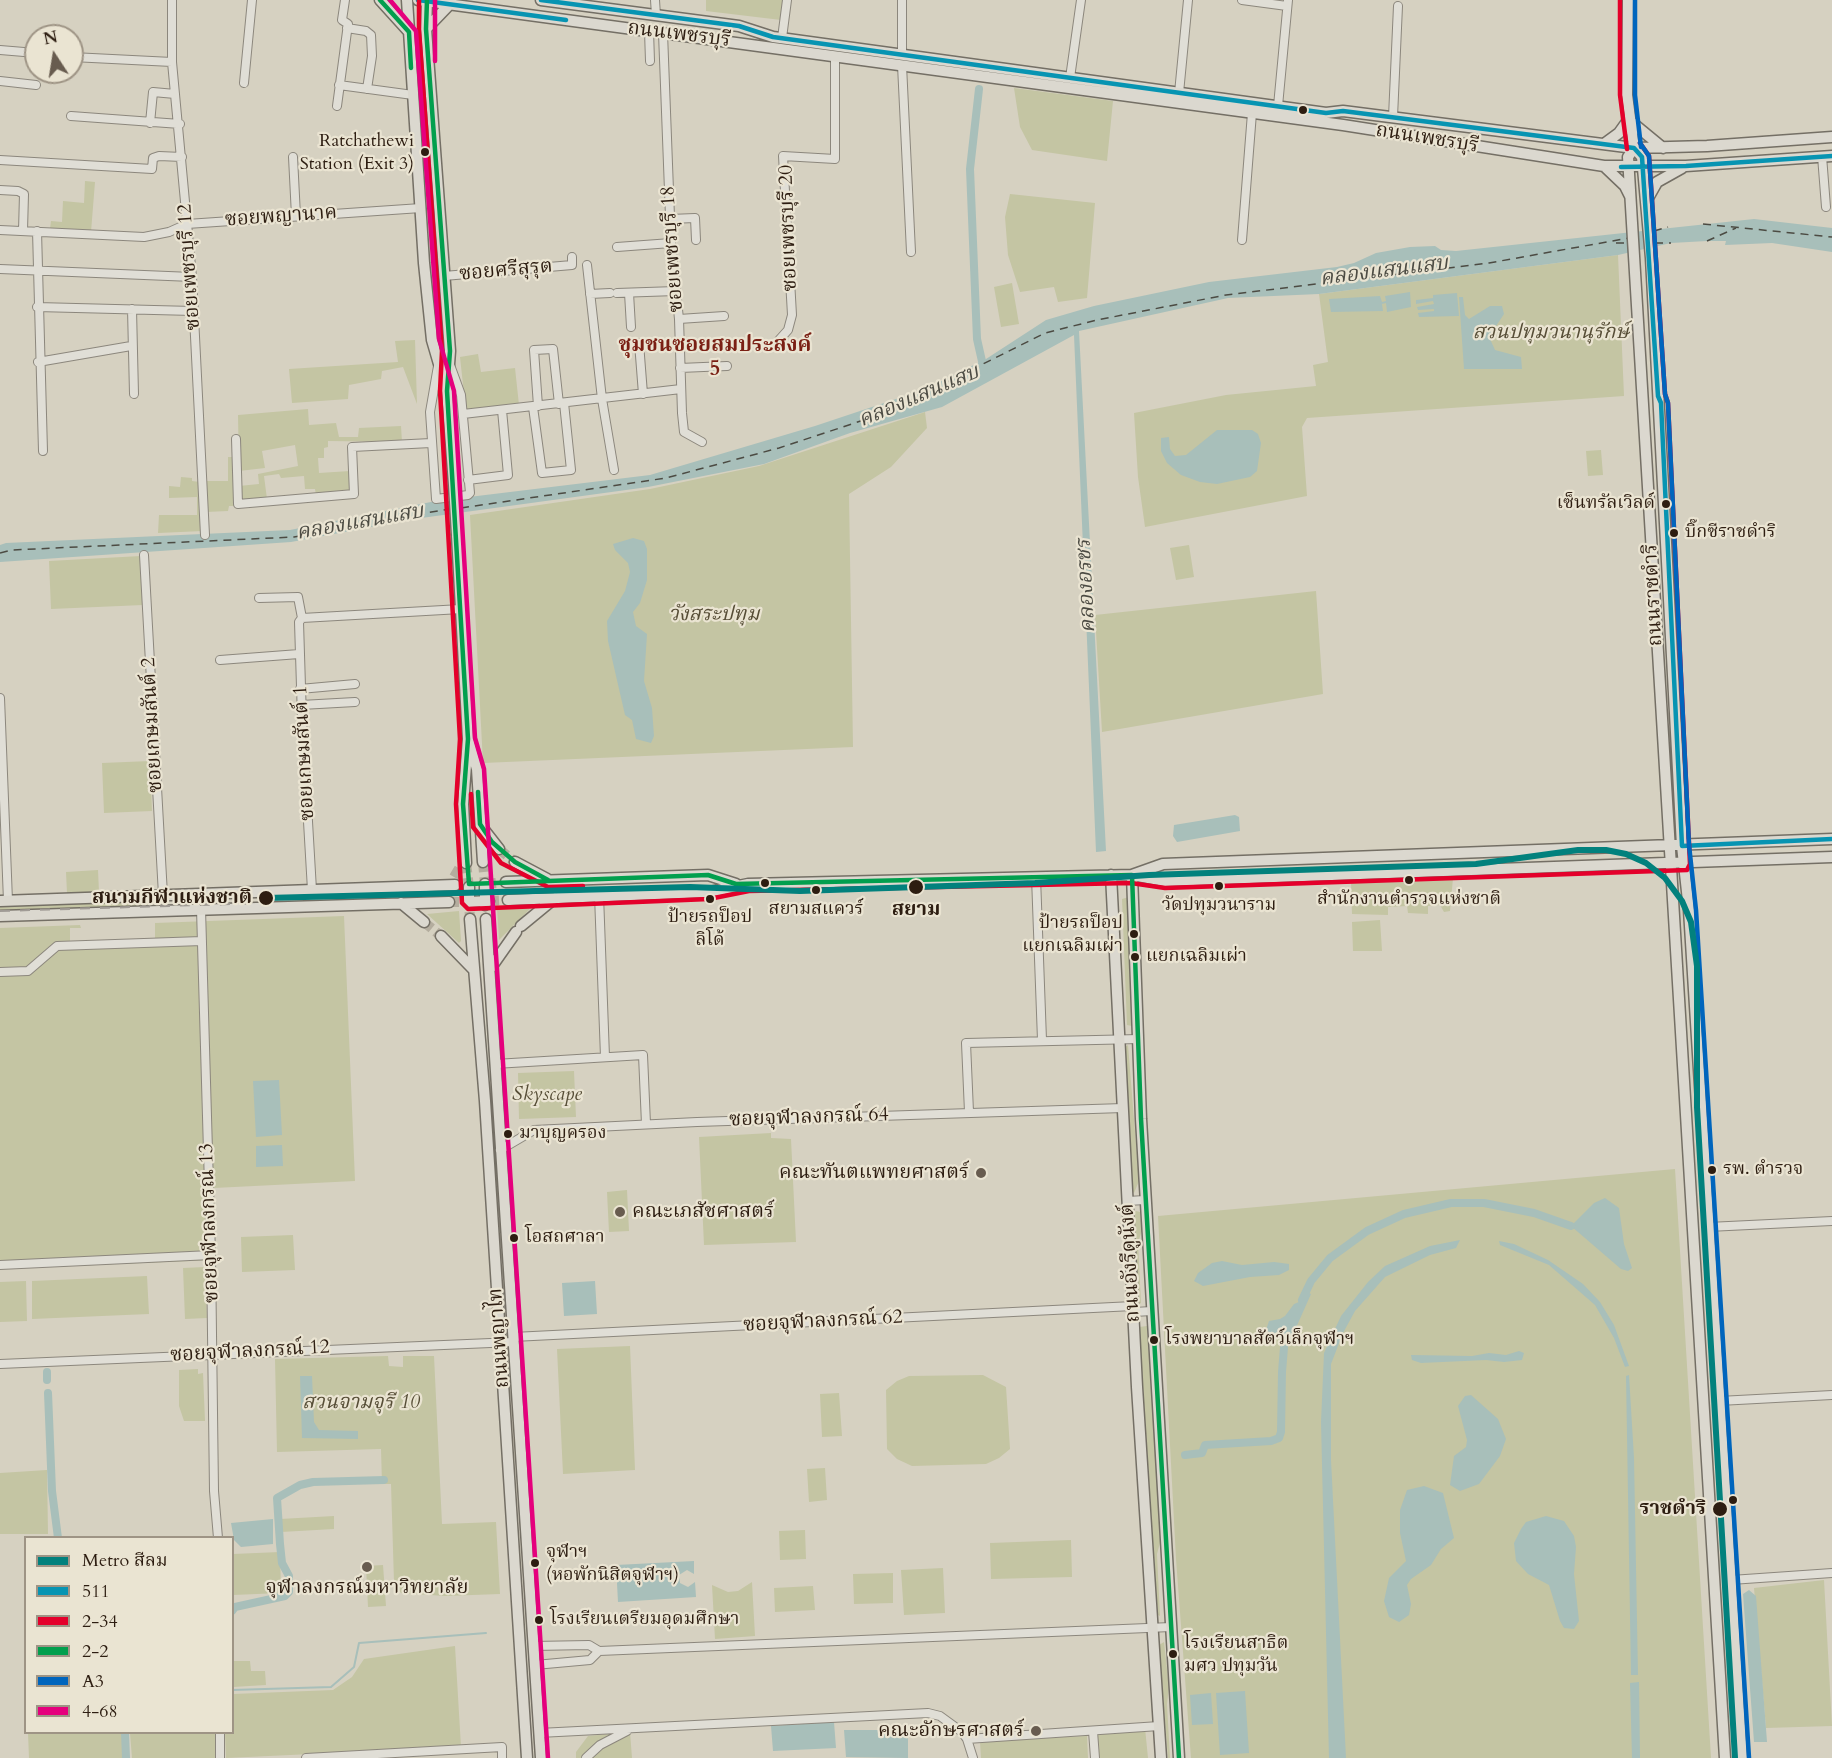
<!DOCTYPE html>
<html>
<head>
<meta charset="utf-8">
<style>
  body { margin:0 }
  #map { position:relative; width:1832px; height:1758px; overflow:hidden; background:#d6d1c1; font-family:Cardo,"Noto Serif Thai",serif }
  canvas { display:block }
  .legend { position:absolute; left:24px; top:1536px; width:210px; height:198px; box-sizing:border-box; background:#eae4d2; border:2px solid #9e9485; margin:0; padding:8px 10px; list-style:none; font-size:18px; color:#2d1d11 }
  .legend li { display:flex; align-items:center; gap:12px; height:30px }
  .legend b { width:30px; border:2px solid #9e9485 }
  .north { position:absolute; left:24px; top:24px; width:60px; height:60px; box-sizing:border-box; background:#eae4d2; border:2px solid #9e9485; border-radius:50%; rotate:348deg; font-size:16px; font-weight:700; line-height:24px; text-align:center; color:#2d1d11 }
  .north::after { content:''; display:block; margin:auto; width:21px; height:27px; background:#685c4f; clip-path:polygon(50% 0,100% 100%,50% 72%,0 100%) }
</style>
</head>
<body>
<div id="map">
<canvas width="1832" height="1758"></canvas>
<ul class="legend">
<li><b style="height:8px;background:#02817d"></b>Metro สีลม</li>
<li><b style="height:8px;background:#0794b2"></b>511</li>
<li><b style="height:8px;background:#e4002b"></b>2-34</li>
<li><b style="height:8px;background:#029f4e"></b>2-2</li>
<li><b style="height:8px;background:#0065bd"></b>A3</li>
<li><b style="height:8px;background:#e5007d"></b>4-68</li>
</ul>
<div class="north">N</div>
</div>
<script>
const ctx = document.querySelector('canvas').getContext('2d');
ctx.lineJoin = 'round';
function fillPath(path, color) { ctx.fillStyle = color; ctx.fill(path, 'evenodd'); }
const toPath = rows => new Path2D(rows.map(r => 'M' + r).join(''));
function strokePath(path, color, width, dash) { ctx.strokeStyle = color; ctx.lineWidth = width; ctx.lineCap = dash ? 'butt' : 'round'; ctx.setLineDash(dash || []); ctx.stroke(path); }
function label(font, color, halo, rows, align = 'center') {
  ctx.font = font + ' Cardo,"Noto Serif Thai",serif'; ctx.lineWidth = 4.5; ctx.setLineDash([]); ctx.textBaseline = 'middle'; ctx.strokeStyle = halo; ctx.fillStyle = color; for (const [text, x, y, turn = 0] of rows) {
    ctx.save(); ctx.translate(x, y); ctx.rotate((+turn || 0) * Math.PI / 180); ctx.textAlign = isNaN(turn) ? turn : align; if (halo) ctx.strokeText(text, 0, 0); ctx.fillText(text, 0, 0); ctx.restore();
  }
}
fillPath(toPath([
  [706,0,784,0,781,20,706,11],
  [1014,88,1113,101,1107,161,1032,150,1020,127],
  [85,181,95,182,91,232,50,229,51,221,62,222,63,201,84,203],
  [1010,194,1095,203,1087,298,1058,302,1054,287,1020,292,1008,255,1005,217],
  [1618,255,1624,396,1307,418,1302,427,1307,496,1145,527,1138,477,1134,413,1226,395,1316,386,1313,365,1328,362,1319,294],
  [1012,283,1019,324,1001,327,994,287],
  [415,340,417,404,403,367,382,371,381,379,349,385,348,399,292,403,289,369,398,362,395,341],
  [478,354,481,372,515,368,519,405,466,412,460,357],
  [308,409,309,425,336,423,339,437,358,437,359,428,401,426,402,442,328,441,328,447,324,448,324,458,318,458,319,473,350,471,352,493,316,495,315,489,305,489,304,476,281,478,279,474,264,476,267,499,239,502,239,486,259,484,258,474,298,466,295,445,262,451,265,468,239,471,238,415],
  [925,412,927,428,891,467,849,494,853,747,483,763,470,515,650,489,759,466],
  [1601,450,1603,475,1588,476,1586,451],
  [228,457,234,457,236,506,229,506,228,511,206,512,205,481,228,481],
  [181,477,192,478,192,481,200,482,203,531,158,533,159,515,197,515,197,497,169,498,169,486,180,487],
  [1189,545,1194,577,1176,580,1170,548],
  [141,556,143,605,51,609,49,561],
  [1316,591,1323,694,1102,732,1095,615],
  [150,761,152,811,104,813,102,763],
  [98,870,99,892,67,893,66,872],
  [1453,878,1450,911,1444,912,1440,905,1428,906,1428,914,1408,913,1407,906,1388,907,1388,915,1352,914,1351,882],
  [1129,897,1134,1024,1132,1026,1127,1025,1122,899],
  [150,900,150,908,0,913,0,905],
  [497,908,531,908,499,940],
  [459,911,461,941,459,943,427,914],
  [344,916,355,1181,214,1188,215,1260,0,1269,0,928,80,925,81,928,70,928,70,943,155,939,155,923],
  [1380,920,1382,951,1353,951,1352,922],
  [1128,1045,1139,1181,1134,1193,1131,1190,1125,1047],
  [574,1071,576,1117,519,1119,518,1073],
  [771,1133,771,1138,791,1139,796,1242,704,1245,699,1137],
  [1675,1169,1711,1758,1191,1758,1176,1559,1158,1216],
  [627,1190,629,1231,609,1232,607,1192],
  [1136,1211,1140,1212,1142,1230,1138,1243,1141,1303,1139,1304,1133,1213],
  [293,1235,295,1270,242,1272,241,1237],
  [205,1267,207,1318,185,1319,183,1268],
  [147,1276,149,1314,32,1319,32,1281],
  [26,1281,27,1321,0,1322,0,1282],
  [1147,1326,1161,1539,1157,1554,1160,1616,1158,1615,1139,1327],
  [630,1346,635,1470,563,1474,557,1349],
  [388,1356,389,1366,403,1367,403,1356,434,1356,442,1524,496,1522,500,1594,445,1596,401,1593,394,1582,391,1484,382,1484,381,1449,277,1452,275,1359],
  [198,1369,198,1374,203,1373,205,1421,184,1421,179,1406,179,1370],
  [983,1375,1006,1387,1010,1449,999,1458,986,1464,912,1466,897,1459,887,1449,886,1390,897,1381,909,1376],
  [839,1393,842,1436,822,1437,820,1394],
  [825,1468,827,1500,809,1502,807,1469],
  [47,1470,48,1534,0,1534,0,1473],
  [334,1516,334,1529,281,1532,280,1519],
  [805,1530,806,1559,780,1560,779,1531],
  [1071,1540,1072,1577,991,1579,990,1543],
  [280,1552,281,1593,233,1595,233,1554],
  [383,1565,386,1606,368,1607,366,1566],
  [943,1568,945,1613,904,1615,901,1570],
  [893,1573,893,1603,854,1604,853,1574],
  [1824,1580,1832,1726,1766,1728,1754,1588],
  [752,1582,755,1636,715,1639,712,1585,728,1592,738,1591],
  [813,1586,815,1610,775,1612,774,1588],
  [1164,1642,1169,1687,1167,1704,1170,1758,1168,1758,1159,1645],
  [455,1646,461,1747,226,1758,225,1733,232,1732,233,1694,333,1690,352,1677,364,1659],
  [233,1661,250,1661,251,1671,265,1671,266,1685,233,1687],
  [1145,1728,1148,1758,1097,1758,1095,1732],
  [630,1732,632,1758,576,1758,576,1752,588,1736],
  [28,1733,122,1733,123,1758,29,1758],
  [130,1733,216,1733,217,1758,132,1758],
  [1087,1736,1088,1758,981,1758,980,1741]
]), '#c4c5a3');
fillPath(toPath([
  [1754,219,1832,228,1832,252,1772,243,1725,245,1726,241,1707,241,1671,243,1618,255,1319,294,1228,298,1079,331,1106,851,1096,852,1074,335,942,407,850,433,764,464,648,487,414,519,291,542,0,562,0,545,6,543,290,530,436,501,650,475,815,426,923,390,986,359,1046,320,1094,306,1209,282,1337,267,1354,263,1376,253,1410,247,1435,246,1441,250,1456,251],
  [1410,292,1411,307,1387,312,1386,303,1382,304,1383,311,1331,312,1329,299,1380,296,1382,302,1386,301,1385,296],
  [1457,293,1459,316,1419,317,1418,313,1434,311,1434,309,1418,310,1417,307,1434,304,1433,301,1416,304,1416,300,1433,298,1433,295],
  [1459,297,1463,297,1465,315,1469,319,1490,306,1502,306,1504,314,1492,332,1490,339,1495,350,1521,357,1522,369,1464,369],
  [1217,430,1252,430,1258,434,1261,443,1257,471,1250,477,1217,484,1200,482,1181,475,1167,463,1161,451,1161,438,1169,437,1170,449,1175,456,1186,455],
  [633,538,644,541,647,549,647,580,640,603,633,612,636,626,647,634,644,681,652,708,654,736,651,743,636,739,632,720,625,715,608,641,607,621,625,591,630,572,628,563,615,550,613,544],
  [1235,815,1239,817,1240,831,1177,842,1173,836,1174,825],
  [279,1080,282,1135,256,1137,253,1081],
  [282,1145,283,1166,256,1167,256,1146],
  [1605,1198,1619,1208,1624,1244,1632,1268,1628,1271,1621,1269,1571,1226,1594,1203],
  [1460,1240,1456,1248,1430,1255,1385,1277,1355,1311,1343,1333,1331,1364,1331,1460,1346,1758,1329,1758,1321,1422,1324,1353,1341,1316,1368,1282,1385,1266,1430,1246],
  [1499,1241,1514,1244,1548,1260,1583,1284,1600,1302,1614,1325,1629,1366,1625,1367,1614,1338,1595,1305,1549,1265,1500,1245],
  [1222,1261,1242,1265,1274,1262,1289,1264,1289,1270,1279,1275,1250,1277,1203,1286,1194,1281,1198,1273,1212,1263],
  [595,1281,597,1314,564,1316,562,1283],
  [1305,1291,1311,1294,1291,1339,1265,1333,1269,1321,1280,1319,1285,1316,1294,1304,1299,1302],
  [1519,1351,1524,1353,1522,1360,1504,1362,1486,1360,1421,1363,1412,1360,1411,1355,1472,1356,1489,1353,1506,1355],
  [1629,1375,1634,1458,1638,1675,1631,1675,1626,1376],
  [300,1376,312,1376,314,1422,319,1430,358,1431,358,1439,302,1438],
  [1471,1395,1498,1419,1506,1439,1500,1456,1479,1484,1460,1491,1450,1485,1454,1456,1466,1447,1467,1440,1458,1406,1465,1396],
  [1424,1486,1443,1493,1454,1538,1441,1549,1431,1565,1411,1579,1407,1585,1411,1604,1409,1615,1399,1622,1389,1617,1384,1601,1389,1578,1406,1561,1400,1533,1400,1510,1407,1490],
  [1546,1516,1564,1521,1574,1536,1576,1547,1574,1574,1579,1621,1574,1629,1564,1628,1560,1621,1549,1585,1528,1574,1516,1561,1514,1543,1521,1529,1526,1522],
  [273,1519,273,1544,241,1547,234,1540,231,1523],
  [694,1561,694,1574,687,1570,679,1575,680,1583,688,1587,695,1582,696,1597,618,1602,616,1565],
  [1749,1590,1756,1596,1767,1742,1754,1742,1743,1594],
  [1639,1682,1640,1758,1632,1758,1630,1683],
  [1245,1691,1249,1753,1220,1755,1216,1693],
  [1211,1693,1213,1724,1192,1725,1190,1695],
  [834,1722,836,1748,773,1751,771,1726],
  [844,1730,908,1730,908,1758,846,1757]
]), '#a8bfba');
strokePath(toPath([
  [232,1690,331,1687,354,1667,359,1643,486,1633]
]), '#a8bfba', 2);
strokePath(toPath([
  [979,89,970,169,977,339,984,370],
  [1302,1300,1311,1281,1330,1258,1367,1231,1404,1214,1451,1203,1484,1203,1534,1213,1571,1226],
  [47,1372,47,1380],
  [48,1393,52,1491,58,1538],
  [1185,1455,1202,1453,1205,1445,1271,1441,1279,1438,1281,1432,1282,1372,1285,1335,1289,1328],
  [232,1611,235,1607,285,1596,289,1592,289,1576,282,1563,280,1544,277,1498,300,1485,313,1482,384,1480],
  [125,1732,126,1758]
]), '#a8bfba', 8);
strokePath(toPath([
  [1703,224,1832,237],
  [1654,231,1668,227],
  [1707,241,1736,228],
  [1616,243,1629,243],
  [1655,243,1671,243],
  [461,508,666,478,779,448,885,413,1045,333,1097,320,1226,295,1489,263,1629,238],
  [0,553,12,550,294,537,406,517,414,519,426,513,450,509]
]), '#4c4b43', 1.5, [8, 6]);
strokePath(toPath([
  [499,849,515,862],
  [483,862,485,884],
  [466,863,469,887],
  [454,877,463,862],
  [486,884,506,882],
  [489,901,508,900],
  [449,902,469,902,470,919],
  [424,922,441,936]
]), '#b4ad9e', 10, [10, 5]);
const minor = toPath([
  [172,0,172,62,192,277,205,535],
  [655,0,656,15],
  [902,0,902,54],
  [1242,0,1287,6],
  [347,28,366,31,371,35,372,56,367,89],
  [649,31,650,61],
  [663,33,671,243,679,319,682,413,684,432,702,442],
  [782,38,787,0],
  [0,50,36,53],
  [72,57,172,62],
  [902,65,911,252],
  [1070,78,1081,0],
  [0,81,36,85],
  [244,83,252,0],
  [339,85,413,95],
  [1179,93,1188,0],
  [337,106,348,24,342,20,345,0],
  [1278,106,1288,0],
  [71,116,180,124],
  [1393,117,1398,6],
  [150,123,153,92,175,94],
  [1822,156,1826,207],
  [293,157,296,216],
  [0,160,152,169,153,158,159,156,182,157],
  [0,190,18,191,24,194,23,231],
  [670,219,695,218,696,240],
  [0,230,144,237,169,232,187,224,421,208],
  [37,231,43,451],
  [1242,240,1252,113],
  [617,247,671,243],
  [587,265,602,399,614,470],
  [0,269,192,277],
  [444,276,572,265,572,257],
  [617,293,676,291],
  [629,293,631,327],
  [590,294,610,293],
  [37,307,193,311],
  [132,309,134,394],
  [679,319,724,316],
  [779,340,788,330,792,315,783,156,835,159,835,56],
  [639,343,643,394],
  [38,362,131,346],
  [438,366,430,412,436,499,468,495,470,493,461,395,450,365],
  [680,368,727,366],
  [538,406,534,350,553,349,559,404],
  [533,407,542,473,571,470,564,403],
  [463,414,681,389],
  [236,439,238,504,354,494,352,447,431,443],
  [468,480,508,475,502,410],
  [144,555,163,895],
  [259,598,298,597,302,618],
  [220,660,299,654],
  [300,689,355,684],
  [0,698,8,901],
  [301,705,355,702],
  [1036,877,1042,1040],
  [312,890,302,719,299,622,302,618,461,609],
  [599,895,605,1057],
  [201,909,211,1255,214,1491,218,1538],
  [0,972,28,971,57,946,202,941],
  [495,1064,643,1055,646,1124],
  [969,1112,966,1043,1139,1039],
  [500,1150,534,1130,697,1122,1123,1108],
  [1128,1201,1145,1200],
  [1708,1227,1832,1221],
  [0,1265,211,1255],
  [1134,1312,1152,1311],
  [513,1337,1133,1306],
  [0,1364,514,1342],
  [1719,1401,1832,1395],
  [1731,1580,1832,1573],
  [533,1646,589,1645,599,1651,590,1660,535,1665],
  [599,1651,1171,1627],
  [1093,1731,1095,1758],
  [220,1732,220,1758],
  [539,1733,928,1713,940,1716,962,1732,967,1739,973,1758],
  [967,1739,1159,1726],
  [306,1758,502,1747,502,1758],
  [586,1758,600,1745,627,1731]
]);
const major = toPath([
  [380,0,409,32],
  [407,0,424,263,432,340,446,388],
  [418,0,1343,125,1604,166,1686,166,1832,156],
  [427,0,426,29,450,351,447,391,454,485],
  [541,0,739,26,773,37,1326,113,1343,111,1634,148,1707,146,1832,137],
  [1628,0,1627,95,1634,148],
  [426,29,450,4],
  [1629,120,1663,148],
  [1604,144,1619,133,1629,119],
  [1634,148,1642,157,1651,258,1682,846,1689,910,1742,1758],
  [1634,148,1628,157,1725,1758],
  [1604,166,1625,186,1630,196],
  [1648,198,1657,182,1682,168],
  [457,535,468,739,463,804,466,863],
  [469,742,477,769,483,862],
  [481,826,499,849],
  [515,862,547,879],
  [1111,875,1137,1387,1161,1758],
  [1132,875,1141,1119,1179,1758],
  [1132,875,1163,864,1832,839],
  [506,882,708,875,736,884],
  [485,884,485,905],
  [469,887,469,902,489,901],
  [508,900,709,892,748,884,1132,875,1165,881,1832,857],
  [0,901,455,885],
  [401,903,424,922],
  [0,916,449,902],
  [470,919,485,1101,527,1758],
  [486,919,541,1758],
  [521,926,555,898],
  [441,936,473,969],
  [490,969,516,932]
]);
strokePath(minor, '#8c877d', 10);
strokePath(major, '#746f65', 13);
strokePath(minor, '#e0ded6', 8);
strokePath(major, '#dbd8cf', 10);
strokePath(toPath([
  [0,911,266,903]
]), '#a09b95', 2, [10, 10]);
const majorBridge = toPath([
  [454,485,457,535]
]);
strokePath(majorBridge, '#746f65', 13, []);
strokePath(majorBridge, '#dbd8cf', 10);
strokePath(toPath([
  [418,0,566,20],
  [541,0,739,26,773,37,1326,113,1343,111,1634,148,1642,157,1658,396,1661,403,1682,846,1832,839],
  [1621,167,1686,166,1832,156]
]), '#0794b2', 4.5);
strokePath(toPath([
  [419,0,419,30,442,351,440,391,460,739,456,804,462,903,468,909,709,899,749,891,1131,883,1165,888,1687,870,1690,864,1668,403,1665,394,1649,156,1640,143],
  [1620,0,1620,95,1627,149],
  [471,794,473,827,501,863,548,887,583,886]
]), '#e4002b', 4.5);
strokePath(toPath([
  [380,0,409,32,411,68],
  [427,0,426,29,450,351,447,391,468,739,463,804,469,884,708,875,736,884,1132,875,1141,1119,1179,1758],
  [478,792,480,824,492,842,515,862,548,880]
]), '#029f4e', 4.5);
strokePath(toPath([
  [1635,0,1635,95,1641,147],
  [1640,143,1649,156,1665,394,1668,403,1689,845,1696,910,1749,1758]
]), '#0065bd', 4.5);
strokePath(toPath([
  [390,0,416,31,439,339,454,391,475,738,484,769,548,1758],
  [435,0,435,61]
]), '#e5007d', 4.5);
strokePath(toPath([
  [266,898,690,887,800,891,1035,883,1149,875,1476,864,1578,850,1606,850,1626,854,1646,863,1665,878,1682,901,1691,922,1697,966,1697,1107,1735,1758]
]), '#02817d', 6);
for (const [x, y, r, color] of [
  [1303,110,5,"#2d1d11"],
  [425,152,5,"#2d1d11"],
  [1666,504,5,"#2d1d11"],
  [1674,533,5,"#2d1d11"],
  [1409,880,5,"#2d1d11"],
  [765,883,5,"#2d1d11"],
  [1219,886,5,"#2d1d11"],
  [916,887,8,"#2d1d11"],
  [816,890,5,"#2d1d11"],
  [266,898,8,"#2d1d11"],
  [710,899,5,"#2d1d11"],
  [1134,934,5,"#2d1d11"],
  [1135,957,5,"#2d1d11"],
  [508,1134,5,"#2d1d11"],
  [1712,1170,5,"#2d1d11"],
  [981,1173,6,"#685c4f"],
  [620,1212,6,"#685c4f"],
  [514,1238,5,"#2d1d11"],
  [1154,1340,5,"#2d1d11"],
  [1733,1500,5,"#2d1d11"],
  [1720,1509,8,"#2d1d11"],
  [535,1563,5,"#2d1d11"],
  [367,1567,6,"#685c4f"],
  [539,1620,5,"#2d1d11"],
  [1173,1654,5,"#2d1d11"],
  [1036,1731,6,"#685c4f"]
]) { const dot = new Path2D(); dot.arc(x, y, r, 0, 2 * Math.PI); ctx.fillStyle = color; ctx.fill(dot); strokePath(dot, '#eae4d2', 2); }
label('18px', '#2d1d11', '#eae4d2', [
  ["Ratchathewi",414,142,"right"],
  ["Station (Exit 3)",414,165,"right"],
  ["เซ็นทรัลเวิลด์",1655,504,"right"],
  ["บิ๊กซีราชดำริ",1685,533],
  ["สำนักงานตำรวจแห่งชาติ",1409,900,"center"],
  ["วัดปทุมวนาราม",1219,906,"center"],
  ["สยามสแควร์",816,910,"center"],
  ["ป้ายรถป็อป",710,918,"center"],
  ["ลิโด้",710,941,"center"],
  ["ป้ายรถป็อป",1123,924,"right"],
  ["แยกเฉลิมเผ่า",1123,947,"right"],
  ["แยกเฉลิมเผ่า",1146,957],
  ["มาบุญครอง",519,1134],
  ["รพ. ตำรวจ",1723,1170],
  ["โอสถศาลา",525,1238],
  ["โรงพยาบาลสัตว์เล็กจุฬาฯ",1165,1340],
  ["จุฬาฯ",546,1553],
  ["(หอพักนิสิตจุฬาฯ)",546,1576],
  ["โรงเรียนเตรียมอุดมศึกษา",550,1620],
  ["โรงเรียนสาธิต",1184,1644],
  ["มศว ปทุมวัน",1184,1667]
], 'left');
label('20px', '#2d1d11', '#eae4d2', [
  ["ถนนเพชรบุรี",679,35,7],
  ["ถนนเพชรบุรี",1427,139,9],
  ["ซอยพญานาค",281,217,-4],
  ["ซอยเพชรบุรี 20",789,228,-92],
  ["ซอยเพชรบุรี 18",673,249,-94],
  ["ซอยเพชรบุรี 12",190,267,-94],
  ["ซอยศรีสุรุต",506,271,-5],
  ["ถนนราชดำริ",1654,595,-93],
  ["ซอยเกษมสันต์ 2",153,725,-93],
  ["ซอยเกษมสันต์ 1",305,753,-93],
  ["ซอยจุฬาลงกรณ์ 64",809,1118,-2],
  ["ซอยจุฬาลงกรณ์ 13",210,1223,-92],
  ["ถนนอังรีดูนังต์",1131,1263,-93],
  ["ซอยจุฬาลงกรณ์ 62",823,1322,-3],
  ["ถนนพญาไท",500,1338,-94],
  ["ซอยจุฬาลงกรณ์ 12",250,1352,-3]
]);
label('italic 20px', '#564d36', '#eae4d2', [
  ["สวนปทุมวนานุรักษ์",1551,333],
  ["วังสระปทุม",714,615],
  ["Skyscape",547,1095],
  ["สวนจามจุรี 10",361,1403]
]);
label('bold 20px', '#2d1d11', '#eae4d2', [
  ["สนามกีฬาแห่งชาติ",252,898],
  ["สยาม",916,910,"center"],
  ["ราชดำริ",1706,1509]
], 'right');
label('20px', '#2d1d11', '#eae4d2', [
  ["คณะทันตแพทยศาสตร์",969,1173],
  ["คณะเภสัชศาสตร์",632,1212,"left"],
  ["จุฬาลงกรณ์มหาวิทยาลัย",367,1588,"center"],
  ["คณะอักษรศาสตร์",1024,1731]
], 'right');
label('italic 21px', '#4c4b43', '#eae4d2', [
  ["คลองแสนแสบ",1384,272,-7],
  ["คลองแสนแสบ",919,397,-23],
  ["คลองแสนแสบ",360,523,-10],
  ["คลองอรชร",1087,586,-93]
]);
label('bold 21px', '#7a1f14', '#eae4d2', [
  ["ชุมชนซอยสมประสงค์",715,346],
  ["5",715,370]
]);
</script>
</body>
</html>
